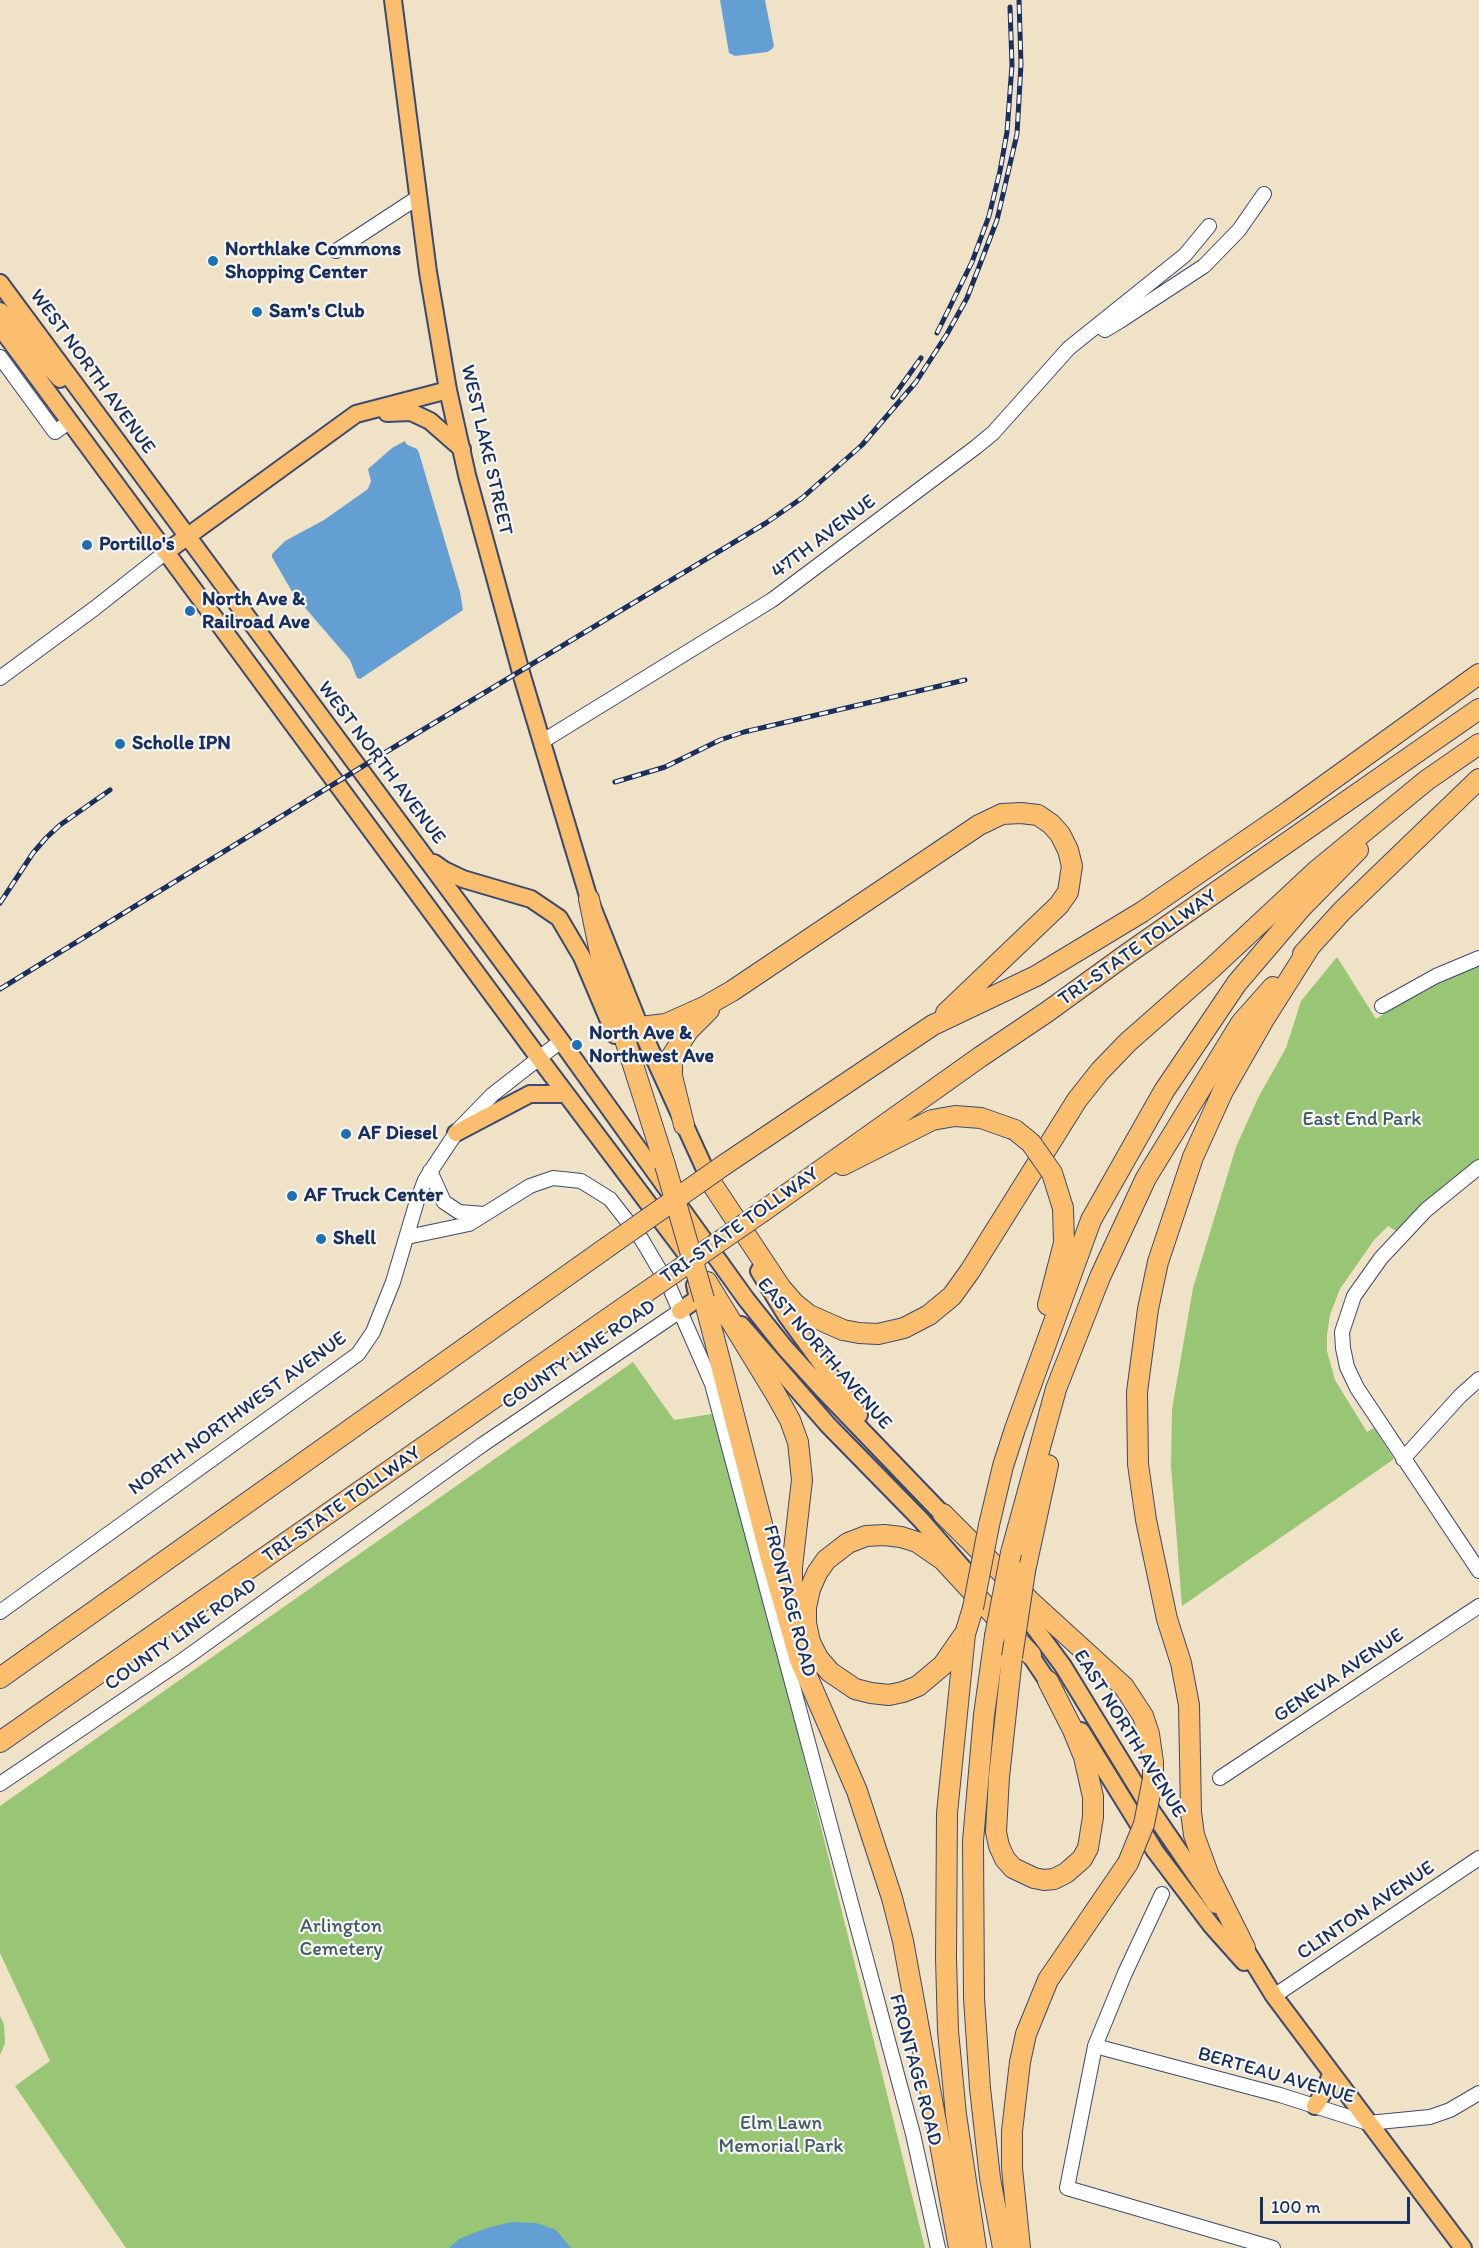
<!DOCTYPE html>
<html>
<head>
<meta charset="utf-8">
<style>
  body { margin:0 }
  #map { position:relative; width:1479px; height:2248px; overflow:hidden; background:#f0e2c6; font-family:Itim,sans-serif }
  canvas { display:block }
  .scale { position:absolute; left:1260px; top:2197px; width:150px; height:27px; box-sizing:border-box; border:3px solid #1b2f5e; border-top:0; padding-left:8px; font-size:18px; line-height:21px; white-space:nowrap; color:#1b2f5e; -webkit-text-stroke:4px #f6f6f2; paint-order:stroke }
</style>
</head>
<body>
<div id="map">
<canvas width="1479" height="2248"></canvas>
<div class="scale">100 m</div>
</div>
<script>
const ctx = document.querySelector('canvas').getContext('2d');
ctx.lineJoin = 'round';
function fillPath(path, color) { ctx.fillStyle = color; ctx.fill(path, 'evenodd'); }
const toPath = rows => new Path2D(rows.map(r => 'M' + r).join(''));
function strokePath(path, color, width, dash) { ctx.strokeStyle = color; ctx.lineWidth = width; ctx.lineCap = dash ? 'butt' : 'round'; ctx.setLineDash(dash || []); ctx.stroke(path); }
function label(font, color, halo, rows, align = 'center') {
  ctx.font = font + ' Itim,sans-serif'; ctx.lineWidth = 4.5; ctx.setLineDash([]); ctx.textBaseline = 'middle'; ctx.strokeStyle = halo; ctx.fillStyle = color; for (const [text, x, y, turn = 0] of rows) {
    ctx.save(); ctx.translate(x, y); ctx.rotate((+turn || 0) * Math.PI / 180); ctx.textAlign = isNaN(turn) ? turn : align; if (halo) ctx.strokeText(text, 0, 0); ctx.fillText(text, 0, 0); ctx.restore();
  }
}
fillPath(toPath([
  [1337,957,1376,1019,1423,989,1479,964,1479,1159,1429,1198,1396,1231,1388,1226,1374,1240,1340,1289,1330,1315,1327,1335,1327,1351,1335,1380,1367,1432,1374,1428,1394,1459,1182,1606,1171,1466,1172,1409,1193,1288,1236,1147,1258,1098,1286,1048,1301,1001],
  [633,1362,674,1420,712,1414,782,1669,925,2248,126,2248,15,2086,50,2061,0,1953,0,1806],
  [0,2016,4,2024,5,2043,0,2055]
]), '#98c674');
fillPath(toPath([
  [720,0,765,0,774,46,772,49,767,52,735,56,729,53],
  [405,441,406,444,417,449,419,453,460,592,463,610,360,679,357,678,350,660,294,595,272,557,272,554,285,541,324,520,368,489,371,481,368,469,392,448],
  [512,2222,536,2223,556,2230,571,2248,449,2248,459,2239,487,2228]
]), '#649fd4');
const minor = toPath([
  [336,251,417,198],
  [1098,325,1105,330,1120,321,1204,266,1239,230,1264,194],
  [0,357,55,432,69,422],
  [0,678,95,608,166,552],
  [543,741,772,600,976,447,993,433,1069,348,1185,255,1209,226],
  [1382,1006,1436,976,1479,958],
  [1479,1167,1426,1210,1381,1258,1354,1296,1342,1332,1343,1348,1347,1367,1357,1388,1479,1571],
  [430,1171,444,1202,459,1212,484,1214],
  [407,1237,469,1224,530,1186,553,1178,581,1181,610,1199,642,1240,669,1286,712,1384,913,2134,938,2248],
  [1403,1459,1460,1396,1479,1379],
  [0,1612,358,1354,373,1332,393,1282,417,1201,425,1180,434,1166,458,1130,492,1095,561,1041],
  [1220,1778,1479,1606],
  [0,1784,183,1660,482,1445,680,1311],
  [1162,1894,1125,1973,1095,2046,1067,2188,1273,2248],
  [1274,1996,1479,1858],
  [1095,2046,1280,2095,1368,2123,1430,2117,1450,2110,1479,2093]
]);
const major = toPath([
  [393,0,428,272,448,390,467,475,522,676,589,899,640,1027,713,1187],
  [0,283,561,1041,746,1299,785,1348,827,1394,951,1523],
  [0,311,12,322,35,352,60,379],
  [0,327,539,1058,690,1259],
  [387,413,411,412,430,421,462,449],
  [166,552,356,414,448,390],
  [434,863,444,870,463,879,531,899,559,918,582,957,615,1035],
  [456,1133,530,1094,566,1094],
  [759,1271,786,1315,859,1415],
  [680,1311,698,1298,695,1285],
  [741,1325,828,1425,921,1520,976,1583],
  [1015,1601,1063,1666,1153,1813,1216,1905],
  [1024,1646,1055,1692],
  [1081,1731,1155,1851,1211,1925,1244,1962],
  [1239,1939,1274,1996,1463,2248],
  [1315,2106,1325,2090,1331,2074]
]);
const highway = toPath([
  [589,899,605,977,665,1165],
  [1303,954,1342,911,1479,779],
  [612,998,622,1013,640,1027,666,1024,704,1007,732,991,979,825,1002,814,1021,813,1038,815,1051,824,1060,834,1068,850,1072,866,1068,892,1059,905,946,1013],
  [684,1125,672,1076,672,1056,688,1031,709,1010],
  [724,1165,933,1025,1036,976,1142,912,1289,811,1479,674],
  [843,1165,932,1120,955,1116,981,1118,1015,1130],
  [710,1181,781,1288,794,1303,809,1315,843,1330,859,1333,878,1334,904,1328,929,1315,952,1296,970,1271,1077,1100,1100,1071,1128,1042,1211,969,1316,871,1427,780,1479,744],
  [762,1212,980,1057,1047,1012,1127,954,1479,709],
  [707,1282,775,1393,790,1420,798,1442,802,1480,792,1567,792,1608],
  [704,1299,770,1555,800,1660,857,1791,892,1898,903,1941,959,2248],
  [1048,1305,1064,1243,1063,1208],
  [943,1514,1033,1604,1124,1687,1143,1716,1149,1734,1153,1762],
  [989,1525,1003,1466,1015,1429,1091,1220,1164,1091,1237,983,1301,908,1358,850],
  [1011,1553,1056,1389,1100,1277,1146,1178,1241,1023,1273,987],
  [1025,1571,1048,1465],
  [973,1608,965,1634,947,1813,946,1958,948,2031,956,2115,976,2248],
  [963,1636,943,1665,918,1686,903,1692,889,1695,871,1693,855,1689,830,1672,818,1658,810,1642,806,1623,806,1607,810,1589,817,1573,826,1560,848,1543,866,1536,884,1535,901,1537,917,1542,943,1560,1031,1655],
  [995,1636,984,1715,973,1841,974,1998,980,2088,990,2178,1003,2248],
  [1012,1657,999,1777,996,1832,999,1846,1005,1859,1013,1868,1034,1878,1044,1880,1054,1879,1066,1873,1082,1859,1088,1848,1093,1817,1093,1797,1084,1757,1073,1730,1048,1681],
  [0,1678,606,1248],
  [0,1742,639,1297],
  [1245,1948,1209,1876,1194,1835,1191,1812,1189,1705,1181,1663,1167,1619,1146,1520,1138,1464,1137,1392,1148,1309,1158,1262,1193,1157,1223,1091,1263,1021,1311,945],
  [1020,2248,1012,2168,1012,2131,1020,2062,1026,2034,1048,1980,1128,1863]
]);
strokePath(minor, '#3b4a6e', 16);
strokePath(major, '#3b4a6e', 20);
strokePath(highway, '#3b4a6e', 22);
strokePath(minor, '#fff', 14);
strokePath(major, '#fbbe6e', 16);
strokePath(highway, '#fbbe6e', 20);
const rail = toPath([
  [937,333,972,262,989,216,1000,171,1007,132,1012,65,1010,7],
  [893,397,921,358],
  [615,782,665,767,720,740,744,732,965,680],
  [0,903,33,853,46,838,60,825,110,790],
  [0,989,386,752,766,523,802,498,862,445,916,382,947,334,967,298,997,220,1017,134,1021,64,1019,0]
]);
strokePath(rail, '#1b2f5e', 5);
strokePath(rail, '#f6f6f2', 3, [9]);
const highwayBridge = toPath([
  [1015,1130,1031,1143,1052,1173,1063,1208],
  [665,1165,704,1299],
  [606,1248,724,1165],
  [639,1297,762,1212],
  [973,1608,989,1525],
  [995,1636,1011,1553],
  [1012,1657,1025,1571],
  [1128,1863,1144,1824,1153,1779,1153,1762]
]);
strokePath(highwayBridge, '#3b4a6e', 22, []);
strokePath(highwayBridge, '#fbbe6e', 20);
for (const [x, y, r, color] of [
  [213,261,6,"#1f6fb2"],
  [257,312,6,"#1f6fb2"],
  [87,545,6,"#1f6fb2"],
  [190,611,6,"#1f6fb2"],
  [120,744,6,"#1f6fb2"],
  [577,1045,6,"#1f6fb2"],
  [346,1134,6,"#1f6fb2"],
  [292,1196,6,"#1f6fb2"],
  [321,1239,6,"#1f6fb2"]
]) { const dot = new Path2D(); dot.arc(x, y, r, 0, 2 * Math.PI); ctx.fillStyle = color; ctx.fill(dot); strokePath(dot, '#f6f6f2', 2); }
label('bold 20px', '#1b2f5e', '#f6f6f2', [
  ["Northlake Commons",225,250],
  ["Shopping Center",225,273],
  ["Sam's Club",269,312],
  ["Portillo's",99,545],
  ["North Ave &",202,600],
  ["Railroad Ave",202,623],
  ["Scholle IPN",132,744],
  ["North Ave &",589,1034],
  ["Northwest Ave",589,1057],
  ["AF Diesel",358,1134],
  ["AF Truck Center",304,1196],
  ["Shell",333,1239]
], 'left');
label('20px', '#1b2f5e', '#f6f6f2', [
  ["WEST NORTH AVENUE",92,372,54],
  ["WEST LAKE STREET",486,450,77],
  ["47TH AVENUE",824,537,-37],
  ["WEST NORTH AVENUE",381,763,53],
  ["TRI-STATE TOLLWAY",1138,948,-35],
  ["TRI-STATE TOLLWAY",740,1226,-35],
  ["EAST NORTH AVENUE",824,1354,49],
  ["COUNTY LINE ROAD",579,1355,-34],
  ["NORTH NORTHWEST AVENUE",238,1414,-36],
  ["TRI-STATE TOLLWAY",342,1505,-35],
  ["FRONTAGE ROAD",789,1601,75],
  ["COUNTY LINE ROAD",181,1635,-35],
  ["GENEVA AVENUE",1339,1676,-34],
  ["EAST NORTH AVENUE",1129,1734,58],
  ["CLINTON AVENUE",1366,1911,-34],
  ["FRONTAGE ROAD",915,2070,75],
  ["BERTEAU AVENUE",1276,2076,16]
]);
label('20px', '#405c65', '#f6f6f2', [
  ["East End Park",1362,1120],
  ["Arlington",341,1927],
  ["Cemetery",341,1950],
  ["Elm Lawn",781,2124],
  ["Memorial Park",781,2147]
]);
</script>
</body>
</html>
